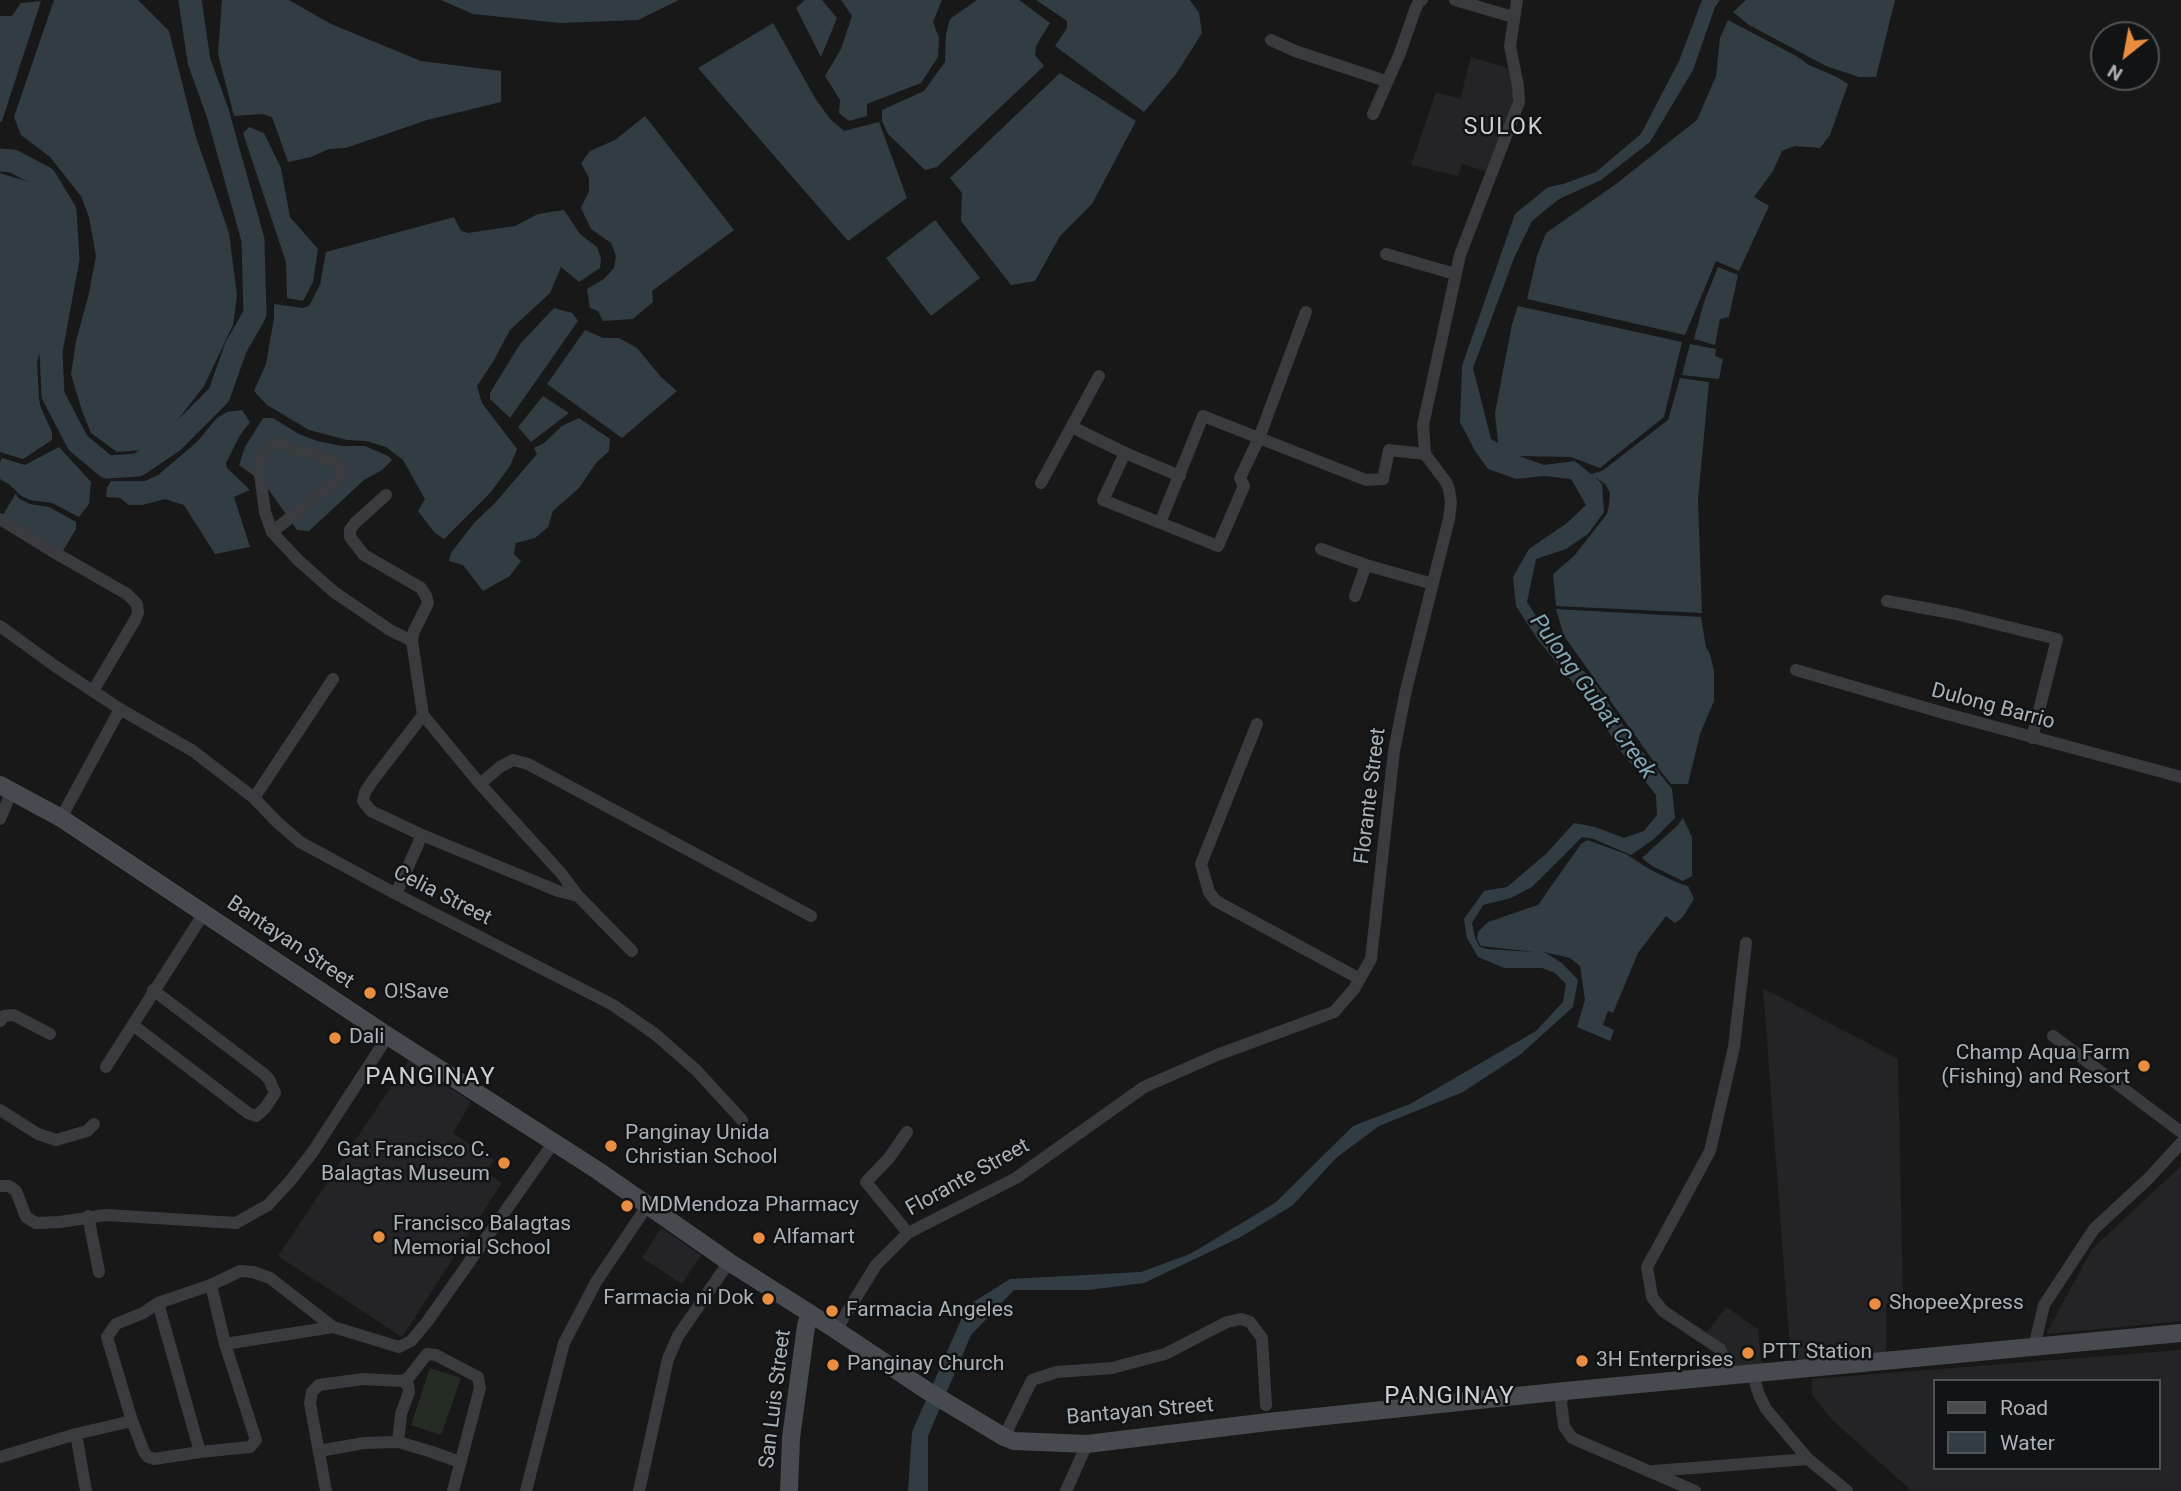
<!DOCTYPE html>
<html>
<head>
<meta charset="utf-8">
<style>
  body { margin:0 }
  #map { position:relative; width:2181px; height:1491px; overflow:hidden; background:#181819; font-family:Roboto,sans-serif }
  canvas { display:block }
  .legend { position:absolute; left:1933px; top:1379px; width:228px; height:91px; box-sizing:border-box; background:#121314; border:2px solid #4f5356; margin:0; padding:9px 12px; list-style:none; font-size:21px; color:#aab2b9 }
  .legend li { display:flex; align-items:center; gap:14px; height:35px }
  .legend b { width:35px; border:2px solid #4f5356 }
  .north { position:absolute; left:2090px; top:21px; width:70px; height:70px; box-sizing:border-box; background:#121314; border:2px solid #4f5356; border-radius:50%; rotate:211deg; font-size:19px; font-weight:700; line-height:28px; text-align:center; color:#aab2b9 }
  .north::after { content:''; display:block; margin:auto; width:24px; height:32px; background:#e98e40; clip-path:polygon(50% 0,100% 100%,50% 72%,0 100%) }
</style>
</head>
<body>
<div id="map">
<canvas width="2181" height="1491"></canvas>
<ul class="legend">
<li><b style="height:9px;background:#474a4e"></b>Road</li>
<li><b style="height:19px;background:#313d42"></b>Water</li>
</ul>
<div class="north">N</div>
</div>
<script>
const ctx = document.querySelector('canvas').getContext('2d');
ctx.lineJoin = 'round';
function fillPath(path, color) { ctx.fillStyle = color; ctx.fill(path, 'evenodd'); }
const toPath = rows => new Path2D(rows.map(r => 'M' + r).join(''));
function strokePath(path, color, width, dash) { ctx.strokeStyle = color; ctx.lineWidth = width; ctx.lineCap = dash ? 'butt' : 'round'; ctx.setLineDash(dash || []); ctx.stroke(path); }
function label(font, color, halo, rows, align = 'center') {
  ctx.font = font + ' Roboto,sans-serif'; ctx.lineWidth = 5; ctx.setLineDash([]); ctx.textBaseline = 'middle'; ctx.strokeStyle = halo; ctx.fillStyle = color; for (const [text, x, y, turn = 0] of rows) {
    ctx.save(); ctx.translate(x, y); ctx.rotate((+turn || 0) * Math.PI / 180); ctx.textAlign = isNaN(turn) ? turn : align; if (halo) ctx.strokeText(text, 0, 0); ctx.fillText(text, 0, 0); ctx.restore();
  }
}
fillPath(toPath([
  [1471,57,1508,68,1514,95,1488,172,1462,164,1458,176,1411,165,1436,92,1460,99],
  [1763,988,1898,1059,1903,1304,1886,1304,1886,1353,1791,1361],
  [409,1060,471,1102,453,1133,494,1160,486,1172,502,1183,402,1337,278,1256],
  [2181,1166,2181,1321,2046,1334,2092,1249],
  [661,1228,701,1255,682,1284,642,1258],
  [1726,1307,1758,1329,1762,1366,1730,1369,1705,1335],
  [2181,1350,2181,1491,1912,1491,1833,1421,1812,1395,1812,1379],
  [1934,1381,2158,1381,2158,1468,1934,1468]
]), '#242426');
fillPath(toPath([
  [430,1368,461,1378,441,1435,411,1425]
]), '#242c24');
fillPath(toPath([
  [54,0,138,0,169,31,195,134,229,233,237,295,233,325,204,386,166,435,143,450,117,452,91,433,82,411,71,374,76,341,89,293,96,256,89,217,81,196,50,157,21,135,14,117],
  [222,0,289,0,331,24,421,61,501,71,501,102,427,120,346,148,329,149,311,157,288,162,272,117,263,114,234,116,218,54],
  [441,0,679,0,638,20,560,23,473,14],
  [805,0,822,0,837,18,821,57,796,8],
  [841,0,942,0,933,22,939,38,938,57,921,83,867,104,867,116,849,121,839,113,840,100,825,76,841,49,852,16],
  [977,0,1019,0,1050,23,1036,46,1035,55,1044,66,937,167,925,170,888,134,882,121,882,110,924,91,945,62,946,34,950,19],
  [1036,0,1190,0,1199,13,1202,33,1176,74,1144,112,1055,46,1067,28,1067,21],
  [1702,0,1720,0,1715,7,1693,70,1650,142,1601,180,1559,199,1532,221,1514,258,1473,368,1491,439,1498,443,1495,413,1512,324,1518,306,1682,342,1664,417,1600,468,1571,457,1519,456,1544,465,1575,461,1591,474,1602,471,1668,420,1680,378,1709,382,1698,500,1702,613,1556,606,1553,574,1574,556,1607,514,1609,505,1610,493,1606,485,1595,477,1602,484,1604,512,1588,534,1566,549,1536,559,1527,602,1547,633,1594,682,1633,740,1672,789,1675,818,1654,839,1631,855,1594,839,1582,837,1532,887,1511,898,1483,905,1472,923,1475,938,1480,947,1487,949,1535,952,1481,946,1477,939,1478,932,1488,922,1538,905,1581,844,1587,840,1626,854,1649,869,1678,883,1688,886,1694,899,1682,918,1675,923,1666,916,1638,953,1613,1013,1608,1011,1603,1025,1614,1030,1610,1041,1577,1027,1585,1000,1580,966,1570,958,1544,952,1562,963,1578,980,1573,1007,1521,1054,1463,1092,1379,1126,1336,1158,1293,1205,1239,1238,1144,1283,1088,1290,1014,1290,971,1335,928,1436,928,1491,908,1491,912,1432,967,1306,1010,1279,1141,1272,1190,1254,1275,1203,1353,1126,1410,1104,1536,1031,1563,1002,1566,984,1555,973,1542,968,1504,968,1478,957,1467,938,1464,919,1484,891,1507,887,1546,854,1574,823,1595,827,1624,838,1644,831,1657,815,1656,795,1619,749,1596,711,1538,640,1516,606,1513,577,1529,549,1567,523,1586,505,1571,479,1544,476,1516,479,1488,469,1475,451,1460,422,1462,366,1515,214,1548,187,1563,184,1596,172,1641,134,1679,61],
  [1746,0,1895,0,1876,77,1859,77,1826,66,1749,25,1733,12],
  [41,1,2,121,0,122,0,16,12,16,21,3],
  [1728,20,1798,57,1809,65,1837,77,1848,84,1830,135,1820,148,1795,146,1782,151,1773,171,1754,197,1769,206,1739,271,1716,261,1685,335,1527,299,1537,256,1546,233,1616,184,1697,120,1716,76,1720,38],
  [773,23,815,98,830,119,844,131,879,122,907,198,848,241,698,68],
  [1060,73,1136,121,1092,204,1060,236,1035,281,1011,285,961,221,962,193,950,178],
  [645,116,734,230,652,291,653,302,633,319,603,321,598,311,590,308,587,289,604,279,614,268,616,256,611,243,591,229,581,208,589,191,589,178,581,163,590,151,615,140],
  [249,127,264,133,281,168,290,217,318,249,313,282,303,301,287,298,286,262,243,133],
  [0,173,38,185,52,203,59,219,63,248,54,307,37,362,39,399,41,408,52,432,52,440,23,459,0,452],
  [564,210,580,234,597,247,601,258,600,268,579,282,561,267,550,293,510,330,493,362,477,386,482,403,517,449,510,466,491,492,444,539,434,532,418,511,425,499,403,460,386,447,366,441,347,440,309,430,267,405,254,391,266,364,274,318,274,304,303,308,309,306,320,285,326,252,454,217,461,231,468,233,515,226,538,214],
  [935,220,980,278,931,316,886,258],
  [1718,267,1738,275,1729,317,1720,319,1715,345,1694,339,1704,302],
  [554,308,572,313,578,321,510,418,490,399,490,393,520,344],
  [585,330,603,338,619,338,637,348,661,377,677,391,622,438,547,384],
  [1690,344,1716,349,1715,356,1723,359,1719,379,1682,375],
  [543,396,569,413,531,442,518,427],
  [242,410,250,422,239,437,226,463,227,468,250,490,234,497,250,547,215,554,184,505,165,499,142,505,129,505,120,498,106,497,107,488,111,481,145,481,158,475,197,442,217,418,227,412],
  [263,418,273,418,299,434,317,441,342,446,365,446,388,456,392,460,382,470,364,480,309,531,297,530,264,483,239,465,245,447],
  [579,418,610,439,609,451,596,463,579,488,553,511,548,527,535,538,516,543,514,554,521,561,510,576,483,591,463,565,449,561,451,553,474,523,495,503,537,454,534,448,544,443,562,426],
  [59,447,91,482,89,504,79,517,52,503,30,500,20,495,10,485,0,479,0,462,2,458,25,465],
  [16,493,18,498,30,504,49,507,76,522,76,529,63,551,3,515],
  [1556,609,1701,617,1706,647,1710,654,1714,671,1714,701,1700,734,1688,784,1671,784,1662,773,1564,636],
  [1683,818,1692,837,1692,876,1683,881,1652,866,1642,858,1678,825]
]), '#313d42');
strokePath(toPath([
  [0,160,13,161,45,178,65,211,68,259,51,351,53,395,78,443,107,467,138,465,172,442,219,395,236,347,255,314,253,240,218,114,199,61,190,0]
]), '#313d42', 23);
strokePath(toPath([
  [1455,0,1513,17],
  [1271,40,1295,51,1386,81],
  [1373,114,1400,53,1415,10,1419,1,1422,0],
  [1386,254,1455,274],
  [1072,427,1125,453,1180,476],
  [1125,453,1103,500,1218,546,1244,486,1240,478,1259,438,1306,312],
  [1041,483,1099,376],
  [386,495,355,523,350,530,350,537,364,555,421,588,426,596,428,603,414,631,412,641,423,715,373,780,365,792,363,801,371,811,422,835,558,891,578,896,632,951],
  [0,519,52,551,127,594,137,604,138,613,135,620,93,691],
  [1160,523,1203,416,1366,480,1383,479,1389,450,1425,454],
  [272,532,340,478,342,467,338,463,277,443,271,444,265,449,261,458,260,475,265,512,272,532,298,560,334,592,390,630,412,641],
  [1321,549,1366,565,1433,584],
  [1355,596,1366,565],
  [1887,601,1956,614,2057,639,2032,738],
  [0,626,55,666,120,709,193,751,254,798,277,822,300,842,396,894,613,1005,655,1034,696,1070,742,1120],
  [1796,670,1947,714,2181,777],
  [423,715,480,784,561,873,578,896],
  [1257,724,1201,864,1209,892,1216,901,1360,979],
  [480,784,500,767,513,760,528,764,811,916],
  [254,798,333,679],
  [61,818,120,709],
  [0,819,12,791],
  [396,894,422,835],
  [0,1021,4,1016,14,1015,50,1034],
  [133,1025,248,1113,256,1116,265,1108,275,1093,269,1079,264,1074,153,990],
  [2053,1036,2181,1132],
  [106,1067,204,913],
  [0,1110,38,1134,56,1140,87,1131,94,1124],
  [907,1132,889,1158,866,1182,908,1233],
  [0,1186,9,1186,16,1191,26,1217,36,1223,60,1222,106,1215,236,1223,268,1205,290,1181,312,1153,388,1036],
  [88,1216,99,1272],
  [211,1285,225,1344,256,1440,250,1447,200,1452,154,1459,148,1457,144,1452,132,1421,107,1337,116,1324,143,1313,158,1303,211,1285,240,1271,253,1272,270,1278,333,1327,399,1347,411,1341,427,1322,554,1142],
  [158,1303,200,1452],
  [836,1330,876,1265,908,1233,1016,1178,1144,1087,1217,1055,1334,1012,1354,989,1371,959,1394,751,1406,690,1449,519,1451,503,1449,489,1446,482,1425,454,1423,425,1460,255,1519,102,1518,86,1510,46,1517,0],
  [225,1344,333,1327],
  [2034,1347,2044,1305,2094,1229,2148,1179,2181,1143],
  [1753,1375,1759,1395,1766,1409,1808,1459,1847,1491],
  [1725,1377,1725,1362,1720,1349,1663,1311,1652,1297,1647,1267,1710,1151,1734,1047,1746,943],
  [403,1381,409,1377,427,1354,436,1355,478,1377,480,1388,453,1491],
  [1565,1391,1561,1402,1564,1426,1572,1438,1695,1491],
  [76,1434,86,1491],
  [1004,1437,1032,1380,1057,1372,1112,1368,1165,1354,1227,1322,1241,1319,1250,1322,1262,1338,1266,1405],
  [319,1451,364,1443,398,1442,429,1451,460,1462],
  [0,1457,76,1434,132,1421],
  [1654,1471,1808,1459],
  [326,1491,310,1403,312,1392,319,1385,363,1379,403,1381,408,1385,409,1392,401,1414,398,1442],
  [526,1491,564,1343,596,1282,647,1206],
  [639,1491,668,1359,678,1336,729,1262],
  [1066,1491,1087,1444]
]), '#393b3e', 12);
strokePath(toPath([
  [0,785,61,818,388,1036,597,1170,729,1262,836,1330,926,1390,1004,1437,1014,1441,1087,1444,1268,1422,1565,1391,2181,1333],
  [789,1491,791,1438,806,1326,810,1313]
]), '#474a4e', 18);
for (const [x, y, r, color] of [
  [370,993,7,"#e98e40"],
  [335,1038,7,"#e98e40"],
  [2144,1066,7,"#e98e40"],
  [611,1146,7,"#e98e40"],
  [504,1163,7,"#e98e40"],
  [627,1206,7,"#e98e40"],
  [379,1237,7,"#e98e40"],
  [759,1238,7,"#e98e40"],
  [768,1299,7,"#e98e40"],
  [1875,1304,7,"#e98e40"],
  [832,1311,7,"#e98e40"],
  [1748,1353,7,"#e98e40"],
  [1582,1361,7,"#e98e40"],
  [833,1365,7,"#e98e40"]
]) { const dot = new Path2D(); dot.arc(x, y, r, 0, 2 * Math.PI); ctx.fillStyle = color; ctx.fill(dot); strokePath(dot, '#121314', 2.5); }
label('21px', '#aab2b9', '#121314', [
  ["Dulong Barrio",1993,707,15],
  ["Florante Street",1371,796,-83],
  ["Celia Street",442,896,27],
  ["Bantayan Street",290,943,34],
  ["Florante Street",968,1178,-29],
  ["San Luis Street",776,1399,-83],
  ["Bantayan Street",1140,1412,-5]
]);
label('21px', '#aab2b9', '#121314', [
  ["O!Save",384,993],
  ["Dali",349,1038],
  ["Champ Aqua Farm",2130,1054,"right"],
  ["(Fishing) and Resort",2130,1078,"right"],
  ["Panginay Unida",625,1134],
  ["Christian School",625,1158],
  ["Gat Francisco C.",490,1151,"right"],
  ["Balagtas Museum",490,1175,"right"],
  ["MDMendoza Pharmacy",641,1206],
  ["Francisco Balagtas",393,1225],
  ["Memorial School",393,1249],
  ["Alfamart",773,1238],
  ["Farmacia ni Dok",754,1299,"right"],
  ["ShopeeXpress",1889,1304],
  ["Farmacia Angeles",846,1311],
  ["PTT Station",1762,1353],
  ["3H Enterprises",1596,1361],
  ["Panginay Church",847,1365]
], 'left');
ctx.letterSpacing = '2px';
label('23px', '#cbd0d5', '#121314', [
  ["SULOK",1504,128]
]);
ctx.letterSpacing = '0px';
label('italic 23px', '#83a5b2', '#121314', [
  ["Pulong Gubat Creek",1592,697,54]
]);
ctx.letterSpacing = '2px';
label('24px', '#cbd0d5', '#121314', [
  ["PANGINAY",431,1078],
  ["PANGINAY",1450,1397]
]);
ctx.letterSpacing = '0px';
</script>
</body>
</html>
